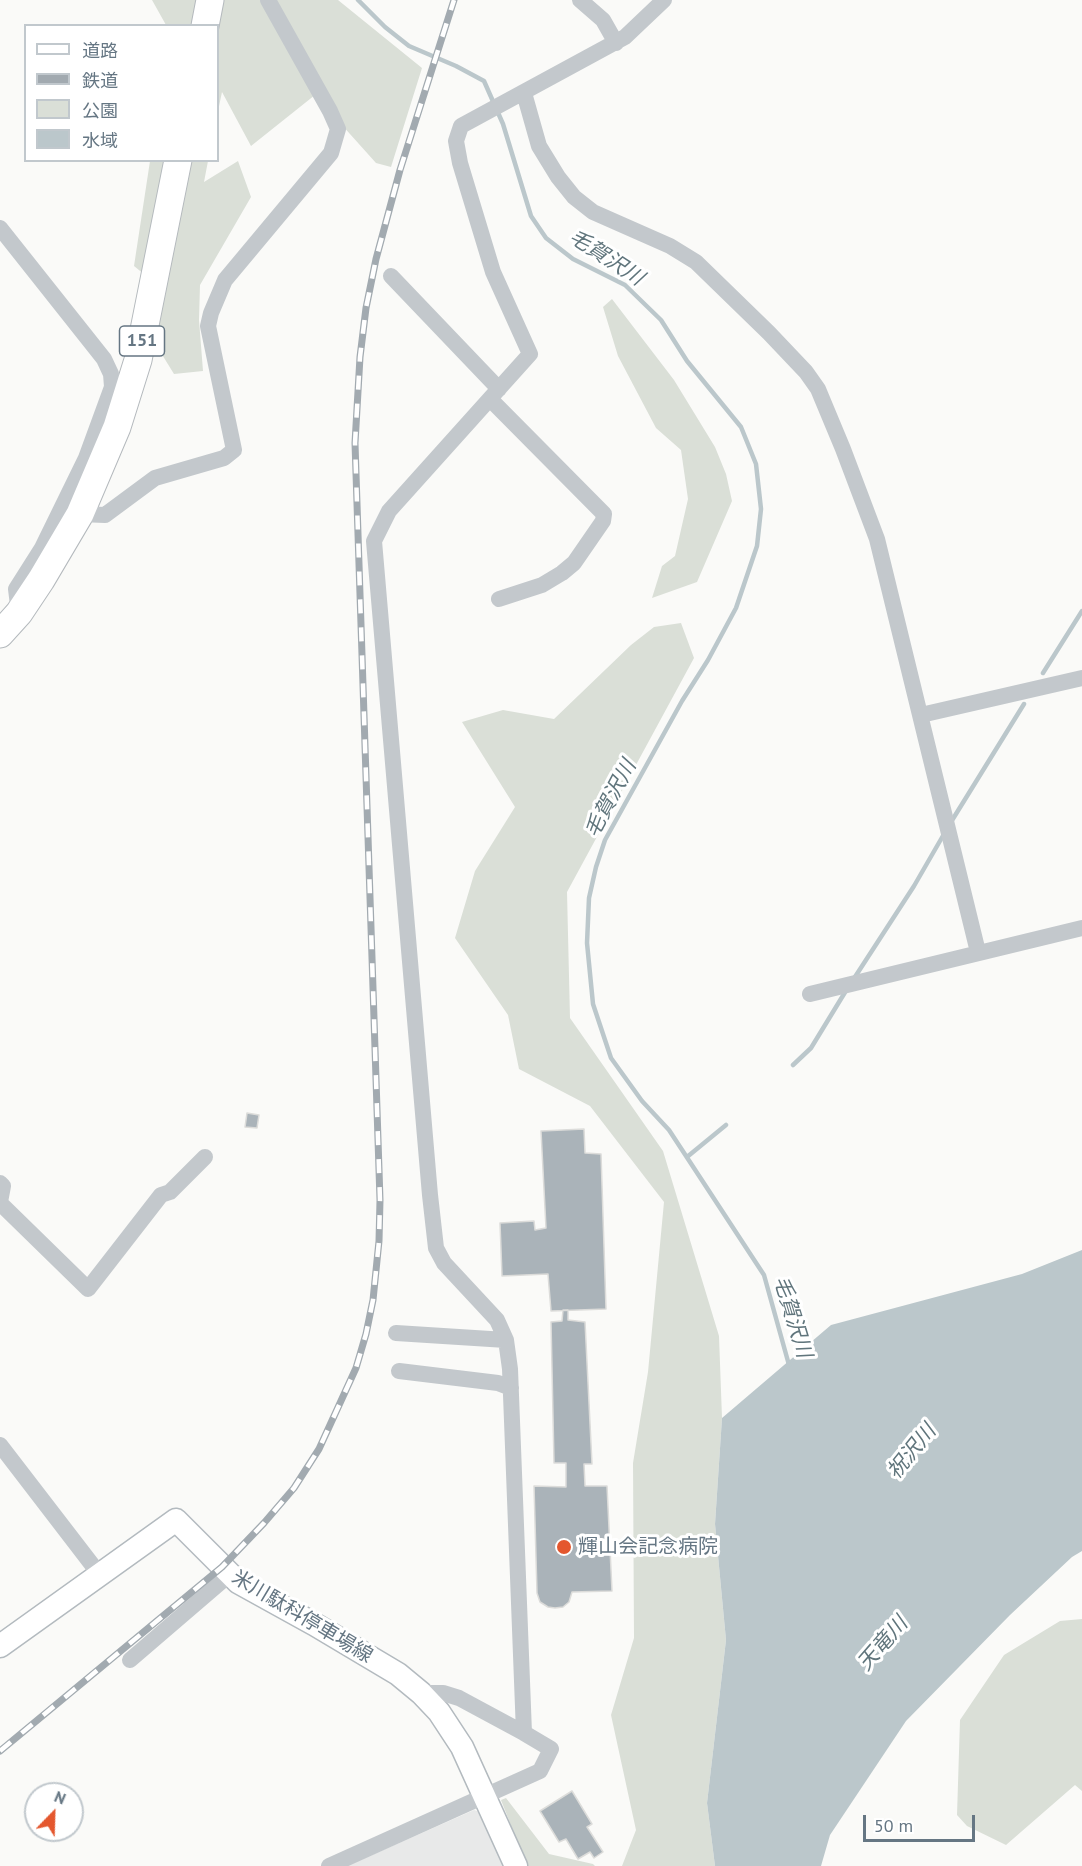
<!DOCTYPE html>
<html>
<head>
<meta charset="utf-8">
<style>
  body { margin:0 }
  #map { position:relative; width:1082px; height:1866px; overflow:hidden; background:#fafaf8; font-family:"PT Sans","Noto Sans JP",sans-serif }
  canvas { display:block }
  .legend { position:absolute; left:24px; top:24px; width:195px; height:138px; box-sizing:border-box; background:#fff; border:2px solid #c1c8cd; margin:0; padding:8px 10px; list-style:none; font-size:18px; color:#657683 }
  .legend li { display:flex; align-items:center; gap:12px; height:30px }
  .legend b { width:30px; border:2px solid #c1c8cd }
  .north { position:absolute; left:24px; top:1782px; width:60px; height:60px; box-sizing:border-box; background:#fff; border:2px solid #c1c8cd; border-radius:50%; rotate:23deg; font-size:16px; font-weight:700; line-height:24px; text-align:center; color:#657683 }
  .north::after { content:''; display:block; margin:auto; width:21px; height:27px; background:#e4572e; clip-path:polygon(50% 0,100% 100%,50% 72%,0 100%) }
  .scale { position:absolute; left:863px; top:1815px; width:112px; height:27px; box-sizing:border-box; border:3px solid #657683; border-top:0; padding-left:8px; font-size:18px; line-height:21px; white-space:nowrap; color:#657683; -webkit-text-stroke:4px #fff; paint-order:stroke }
</style>
</head>
<body>
<div id="map">
<canvas width="1082" height="1866"></canvas>
<ul class="legend">
<li><b style="height:8px;background:#fff"></b>道路</li>
<li><b style="height:8px;background:#a2aab0"></b>鉄道</li>
<li><b style="height:16px;background:#dadfd7"></b>公園</li>
<li><b style="height:16px;background:#bbc7cb"></b>水域</li>
</ul>
<div class="north">N</div>
<div class="scale">50 m</div>
</div>
<script>
const ctx = document.querySelector('canvas').getContext('2d');
ctx.lineJoin = 'round';
function fillPath(path, color) { ctx.fillStyle = color; ctx.fill(path, 'evenodd'); }
const toPath = rows => new Path2D(rows.map(r => 'M' + r).join(''));
function strokePath(path, color, width, dash) { ctx.strokeStyle = color; ctx.lineWidth = width; ctx.lineCap = dash ? 'butt' : 'round'; ctx.setLineDash(dash || []); ctx.stroke(path); }
function label(font, color, halo, rows, align = 'center') {
  ctx.font = font + ' "PT Sans","Noto Sans JP",sans-serif'; ctx.lineWidth = 6; ctx.setLineDash([]); ctx.textBaseline = 'middle'; ctx.strokeStyle = halo; ctx.fillStyle = color; for (const [text, x, y, turn = 0] of rows) {
    ctx.save(); ctx.translate(x, y); ctx.rotate((+turn || 0) * Math.PI / 180); ctx.textAlign = isNaN(turn) ? turn : align; if (halo) ctx.strokeText(text, 0, 0); ctx.fillText(text, 0, 0); ctx.restore();
  }
}
fillPath(toPath([
  [474,1810,483,1813,507,1866,347,1866]
]), '#e8e9e9');
fillPath(toPath([
  [152,0,338,0,422,68,391,167,376,163,315,95,251,146,222,92,218,111,218,26,166,25],
  [150,161,208,161,204,182,238,161,251,197,200,285,199,320,203,371,174,374,153,340,166,292,134,266],
  [612,299,674,380,715,447,726,474,732,501,697,582,652,598,662,566,675,556,688,499,681,450,656,428,618,356,603,307],
  [681,623,694,658,567,892,570,1018,663,1151,719,1336,722,1418,715,1524,726,1640,707,1803,715,1866,622,1866,636,1830,611,1715,634,1638,633,1463,648,1372,664,1202,590,1106,519,1069,508,1015,455,938,475,871,515,807,462,722,503,710,554,719,631,645,654,627],
  [1082,1619,1082,1791,1075,1785,1006,1845,967,1826,957,1815,960,1720,1004,1655,1060,1621],
  [506,1798,549,1854,593,1864,595,1866,527,1866,501,1800]
]), '#dadfd7');
fillPath(toPath([
  [1082,1250,1082,1551,1072,1557,1010,1615,906,1721,830,1835,821,1866,715,1866,707,1803,726,1640,715,1524,722,1418,831,1325,1022,1274]
]), '#bbc7cb');
strokePath(toPath([
  [358,0,385,27,409,46,456,66,484,81,503,124,531,216,546,238,573,259,625,285,661,320,687,361,741,427,756,464,761,509,757,546,736,608,708,660,682,701,605,840,596,867,589,898,587,943,593,1004,611,1058,642,1101,669,1130,764,1275,789,1365],
  [1043,673,1082,611],
  [951,822,1024,704],
  [853,980,914,886,944,834],
  [793,1065,811,1048,847,989],
  [687,1157,726,1125]
]), '#bbc7cb', 4.5);
const building = toPath([
  [247,1113,259,1115,257,1128,245,1127,247,1113],
  [584,1129,585,1153,601,1154,606,1309,551,1311,548,1274,502,1276,500,1223,534,1221,535,1230,546,1228,541,1131,584,1129],
  [563,1310,568,1310,568,1320,585,1322,592,1464,584,1464,585,1486,607,1486,612,1591,572,1592,569,1602,563,1607,555,1608,548,1607,540,1602,537,1593,534,1486,566,1487,566,1463,554,1463,551,1322,562,1321,563,1310],
  [572,1791,592,1824,587,1827,603,1852,594,1858,590,1852,578,1859,566,1839,559,1842,540,1811,572,1791]
]);
fillPath(building, '#aab3b9');
strokePath(building, '#dcdcda', 1.5);
const secondary = toPath([
  [0,1646,176,1520,238,1582,314,1624,398,1674,421,1693,439,1712,462,1747,516,1866]
]);
const trunk = toPath([
  [205,26,210,0],
  [0,634,19,613,41,580,80,514,117,427,138,360,178,160]
]);
strokePath(secondary, '#b3babf', 25);
strokePath(trunk, '#b4b9bd', 29);
strokePath(toPath([
  [580,0,603,20,616,43],
  [524,93,539,146,558,177,574,197,593,212,670,246,696,262,769,333,806,372,818,389,843,449,877,539,978,952],
  [0,228,104,359,111,374,112,387,86,458,42,548,16,589,19,613],
  [391,276,499,389],
  [490,399,604,514,603,521,574,563,562,573,542,585,499,599],
  [80,514,105,515,155,478,224,458,234,450,208,326,211,313,225,280,331,153,338,129,330,111,268,0],
  [921,715,1082,678],
  [810,994,1082,928],
  [0,1183,3,1186,0,1202],
  [0,1203,88,1289,161,1195,170,1192,205,1157],
  [396,1333,506,1340],
  [399,1371,498,1383,511,1388],
  [0,1445,100,1575],
  [130,1660,229,1575],
  [421,1693,443,1693,459,1698,524,1733],
  [329,1866,540,1771,551,1749,524,1733,510,1369,506,1340,497,1320,444,1263,436,1248,430,1195,374,541,389,511,530,354,493,272,460,163,456,141,461,126,625,37,664,0]
]), '#c3c8cc', 16);
strokePath(secondary, '#fff', 22);
strokePath(trunk, '#fff', 27);
const rail = toPath([
  [0,1751,222,1567,264,1523,294,1488,319,1449,356,1368,366,1334,373,1300,379,1241,380,1200,355,443,360,357,366,308,376,259,400,170,454,0]
]);
strokePath(rail, '#a2aab0', 7);
strokePath(rail, '#fff', 4.5, [14]);
for (const [x, y, r, color] of [
  [564,1547,8,"#e4572e"]
]) { const dot = new Path2D(); dot.arc(x, y, r, 0, 2 * Math.PI); ctx.fillStyle = color; ctx.fill(dot); strokePath(dot, '#fff', 2); }
for (const [x, y, w] of [
  [142,341,45]
]) { const box = new Path2D(); box.roundRect(x - w / 2, y - 15, w, 30, 4.5); ctx.fillStyle = '#fff'; ctx.fill(box); strokePath(box, '#657683', 1.5); }
label('bold 18px', '#657683', null, [
  ["151",142,341]
]);
label('20px', '#657683', '#fff', [
  ["輝山会記念病院",578,1547]
], 'left');
label('20px', '#657683', '#fff', [
  ["米川駄科停車場線",302,1617,31]
]);
label('italic 21px', '#60757c', '#fff', [
  ["毛賀沢川",606,258,33],
  ["毛賀沢川",611,799,-62],
  ["毛賀沢川",792,1317,73],
  ["祝沢川",912,1452,-51],
  ["天竜川",883,1644,-49]
]);
</script>
</body>
</html>
